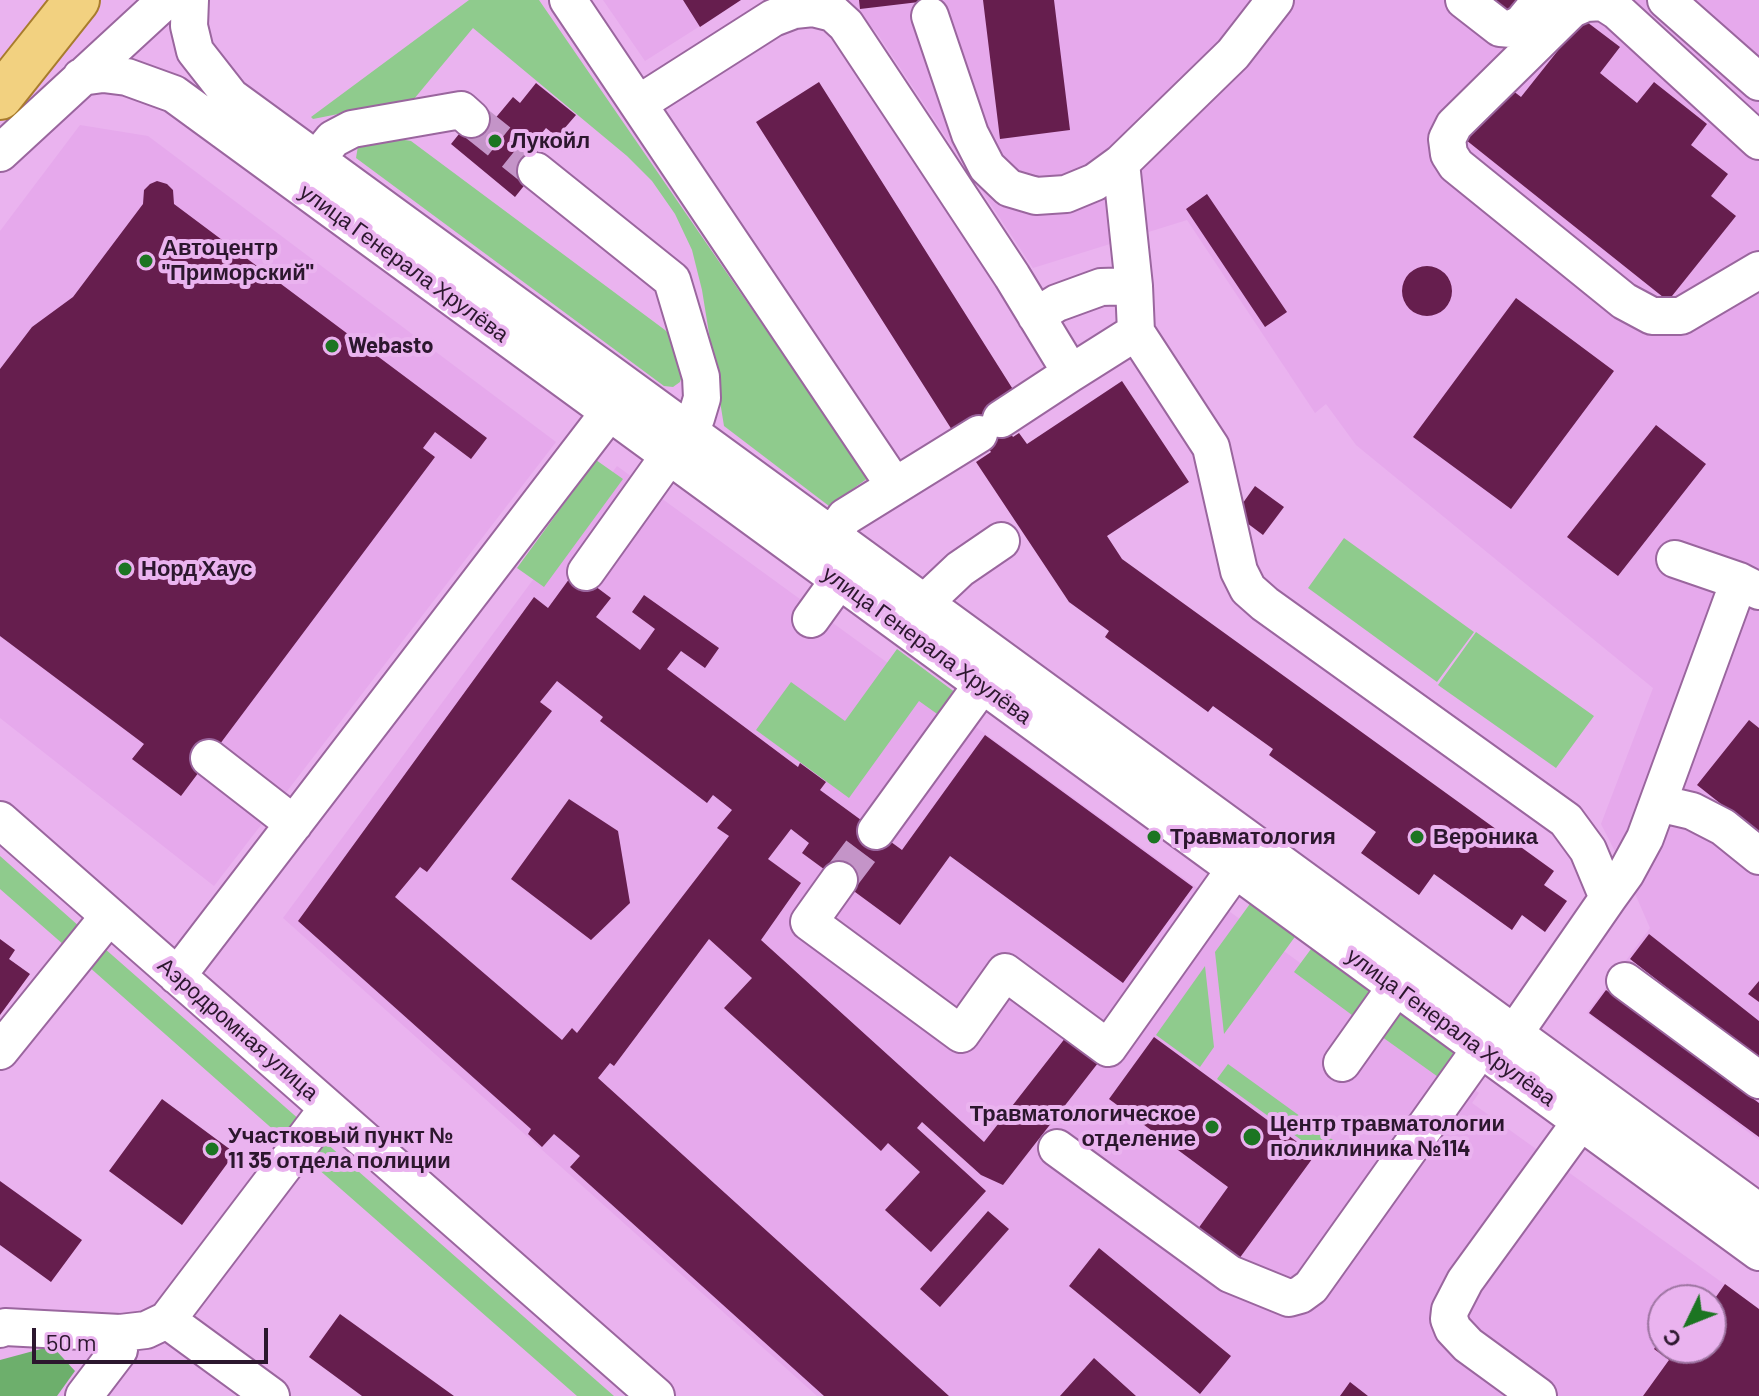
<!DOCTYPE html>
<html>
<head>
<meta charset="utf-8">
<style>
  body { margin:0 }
  #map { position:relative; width:1759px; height:1396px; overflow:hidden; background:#eab3ef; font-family:Barlow,sans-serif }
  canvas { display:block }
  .north { position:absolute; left:1647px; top:1284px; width:80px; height:80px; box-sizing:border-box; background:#eab3ef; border:2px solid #9e75a2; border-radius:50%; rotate:227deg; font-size:22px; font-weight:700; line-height:32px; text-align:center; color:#2c172e }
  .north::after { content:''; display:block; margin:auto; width:28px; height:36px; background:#1c7522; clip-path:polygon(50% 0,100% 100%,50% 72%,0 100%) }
  .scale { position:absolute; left:32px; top:1328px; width:236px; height:36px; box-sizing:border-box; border:4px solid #2c172e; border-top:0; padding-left:10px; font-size:24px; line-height:28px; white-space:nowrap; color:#2c172e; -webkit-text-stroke:6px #eab3ef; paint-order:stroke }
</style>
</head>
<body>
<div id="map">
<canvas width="1759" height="1396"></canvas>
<div class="north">С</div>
<div class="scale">50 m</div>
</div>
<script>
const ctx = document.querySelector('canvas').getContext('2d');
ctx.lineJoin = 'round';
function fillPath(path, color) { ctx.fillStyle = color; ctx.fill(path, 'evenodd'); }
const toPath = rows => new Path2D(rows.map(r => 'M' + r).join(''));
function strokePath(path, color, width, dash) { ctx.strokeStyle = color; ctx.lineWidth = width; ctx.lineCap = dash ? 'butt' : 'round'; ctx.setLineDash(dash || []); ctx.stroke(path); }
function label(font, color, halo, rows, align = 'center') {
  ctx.font = font + ' Barlow,sans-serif'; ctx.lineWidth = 8; ctx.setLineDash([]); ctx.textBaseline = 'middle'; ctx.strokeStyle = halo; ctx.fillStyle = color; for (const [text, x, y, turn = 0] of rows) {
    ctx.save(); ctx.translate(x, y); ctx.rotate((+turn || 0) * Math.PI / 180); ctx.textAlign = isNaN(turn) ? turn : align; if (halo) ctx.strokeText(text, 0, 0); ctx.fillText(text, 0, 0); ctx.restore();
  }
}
fillPath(toPath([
  [603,0,741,0,645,61],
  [847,0,1759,0,1759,1140,1587,1013,1650,928,1626,873,1601,824,1653,688,1356,445,1326,404,1315,413,1187,220,1033,268,877,33],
  [80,125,148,136,556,442,214,886,0,718,0,231],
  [617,466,1479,1093,1472,1103,1759,1309,1759,1396,817,1396,283,918],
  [1663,1300,1711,1300,1711,1348,1663,1348]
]), '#e6a9ec');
fillPath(toPath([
  [469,0,539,0,868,478,829,506,724,426,702,290,692,250,675,214,652,181,627,156,473,28,414,99,313,119,311,117],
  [399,139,411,141,665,330,673,338,683,373,680,382,673,387,664,386,356,158,358,146,364,142],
  [596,460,623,479,544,587,517,568],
  [1344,538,1474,632,1437,682,1308,588],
  [1476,632,1594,716,1556,768,1438,685],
  [897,649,956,693,940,716,919,701,849,798,756,730,791,682,845,721],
  [0,856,80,927,64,945,0,889],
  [1252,901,1297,934,1224,1034,1215,952],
  [1314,945,1376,990,1356,1018,1294,972],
  [104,948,301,1121,285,1140,88,966],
  [1205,966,1214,1047,1200,1067,1156,1035],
  [1400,1005,1462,1050,1441,1079,1378,1034],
  [1228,1064,1333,1140,1322,1155,1217,1079],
  [325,1142,614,1396,577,1396,309,1161]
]), '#8fcb8d');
fillPath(toPath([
  [52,1346,75,1371,57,1396,0,1396,0,1360]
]), '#6daf6c');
fillPath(toPath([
  [683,0,741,0,700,27],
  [859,0,918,0,919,2,860,9],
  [983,0,1054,0,1070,130,1000,139],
  [1486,0,1526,0,1510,20],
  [1583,19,1620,47,1600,73,1637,103,1654,82,1707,124,1691,145,1728,174,1711,196,1736,216,1668,301,1466,140,1508,87,1521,97],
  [819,82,1014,391,991,405,1013,437,1019,433,1027,444,1122,381,1189,482,1107,536,1122,559,1554,871,1544,885,1567,901,1545,932,1522,915,1512,930,1434,874,1419,895,1361,853,1376,832,1269,755,1273,749,1213,706,1208,712,1105,637,1109,631,1069,602,976,462,991,452,969,419,952,430,756,122],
  [536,83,576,115,557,137,546,128,528,150,543,162,515,197,451,144,479,109,493,121,513,97,520,103],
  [157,181,167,184,173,190,174,204,487,438,471,459,435,432,423,448,435,457,181,796,132,759,144,744,0,636,0,369,32,327,73,297,143,204,144,190,150,184],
  [1207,194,1287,312,1265,327,1186,209],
  '1402 291a25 25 0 1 1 50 0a25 25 0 1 1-50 0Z',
  [1516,298,1614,371,1511,509,1413,437],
  [1656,425,1706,464,1618,576,1567,537],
  [1255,486,1284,507,1263,535,1235,514],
  [575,571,611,598,596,617,640,650,655,629,632,612,644,595,719,648,705,668,681,651,667,669,798,767,800,763,826,782,820,790,902,850,985,735,1193,887,1123,983,950,856,900,925,802,853,809,843,791,829,768,859,801,883,761,940,984,1142,1066,1037,1098,1063,1003,1185,981,1175,922,1122,917,1128,986,1191,931,1252,885,1210,920,1172,888,1143,881,1151,724,1008,752,978,709,939,614,1066,610,1063,598,1078,949,1396,824,1396,570,1167,580,1156,554,1134,542,1147,528,1134,531,1129,298,921,534,597,548,608],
  [557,681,603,717,600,721,707,803,713,795,732,810,717,828,729,836,577,1033,572,1028,562,1040,395,897,420,867,427,872,552,711,540,702],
  [1749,720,1759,728,1759,834,1697,785],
  [569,799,618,831,630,903,591,940,511,879],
  [1649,934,1759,1021,1759,1059,1630,959],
  [0,939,15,950,9,959,30,974,0,1015],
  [1759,981,1759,1002,1748,994],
  [1606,990,1759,1103,1759,1137,1589,1013],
  [1154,1037,1315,1155,1236,1263,1195,1233,1228,1187,1109,1099],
  [162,1099,235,1153,182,1225,109,1171],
  [0,1181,82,1240,51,1282,0,1245],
  [988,1211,1009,1229,940,1307,920,1289],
  [1099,1248,1231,1356,1200,1394,1069,1286],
  [1725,1284,1759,1309,1759,1396,1643,1396,1669,1360,1654,1349,1663,1336,1663,1348,1711,1348,1711,1304],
  [340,1314,454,1396,362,1396,309,1357],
  [1094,1358,1136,1396,1060,1396],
  [1350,1382,1368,1396,1340,1396]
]), '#661e4e');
strokePath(toPath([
  [471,119,536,171],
  [839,880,876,831]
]), '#c494c8', 36, [36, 18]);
const minor = toPath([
  [190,0,189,26,195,51,231,97,1759,1212],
  [568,0,894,485],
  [1464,0,1500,28,1512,29,1522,23,1541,0],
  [1666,0,1759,82],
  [930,16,970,134,987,167,1009,188,1036,196,1066,194,1095,182,1121,163,1233,54,1275,0],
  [81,77,103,74,127,77,174,94,1759,1252],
  [638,104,773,18,794,10,813,8,833,13,846,25,919,135,1012,276,1071,373,1001,419],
  [1759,141,1617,11,1603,2,1586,3,1572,9,1454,125,1447,139,1449,154,1456,165,1624,301,1652,316,1681,316,1759,270],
  [0,153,166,0],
  [1121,163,1134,286],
  [536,171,672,280,701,377,702,398,696,418,586,572],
  [302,177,333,139,352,129,461,110,471,119],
  [1036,316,1057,303,1101,287,1134,286,1136,332],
  [1071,373,1136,332,1211,447,1239,571,1248,589,1265,604,1566,820,1588,850,1608,898,1500,1054],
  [819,554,845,517,979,434],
  [1675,559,1739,581,1759,591],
  [924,603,960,569,1001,541],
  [811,619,852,562],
  [209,758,294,824],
  [1658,803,1692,811,1723,827,1759,856],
  [0,820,656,1396],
  [876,831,995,667],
  [839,880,809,922,961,1034,1005,972,1108,1048,1248,851],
  [1608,898,1626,873,1645,838,1739,581],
  [177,976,624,393],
  [1625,981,1759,1080],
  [0,1051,109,916],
  [1342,1063,1408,970],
  [1057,1148,1230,1274,1289,1298,1300,1295,1311,1287,1494,1030],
  [167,1320,271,1396],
  [0,1329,5,1327,120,1333,146,1330,167,1320,328,1108],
  [84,1396,119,1350,120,1333],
  [1538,1396,1468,1345,1453,1329,1449,1319,1450,1310,1465,1281,1595,1102]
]);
const major = toPath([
  [0,97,77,0]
]);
strokePath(minor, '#9a669e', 40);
strokePath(major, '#a87c2d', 48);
strokePath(minor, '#fff', 36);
strokePath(major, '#f2d180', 44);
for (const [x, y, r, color] of [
  [495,141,8,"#1c7522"],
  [146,261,8,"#1c7522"],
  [332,346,8,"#1c7522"],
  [125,569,8,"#1c7522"],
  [1154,837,8,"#1c7522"],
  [1417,837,8,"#1c7522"],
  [1212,1127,8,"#1c7522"],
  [1252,1137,10,"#1c7522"],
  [212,1149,8,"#1c7522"]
]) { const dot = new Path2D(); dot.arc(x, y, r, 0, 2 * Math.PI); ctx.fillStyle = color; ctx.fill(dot); strokePath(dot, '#eab3ef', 3); }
label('bold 22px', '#2c172e', '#eab3ef', [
  ["Лукойл",511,141],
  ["Автоцентр",162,248],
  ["\"Приморский\"",162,273],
  ["Webasto",348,346],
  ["Норд Хаус",141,569],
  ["Травматология",1170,837],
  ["Вероника",1433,837],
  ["Травматологическое",1196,1114,"right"],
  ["отделение",1196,1139,"right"],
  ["Центр травматологии",1270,1124],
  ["поликлиника №114",1270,1149],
  ["Участковый пункт №",228,1136],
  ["11 35 отдела полиции",228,1161]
], 'left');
label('22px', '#2c172e', '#eab3ef', [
  ["улица Генерала Хрулёва",404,263,36],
  ["улица Генерала Хрулёва",927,645,36],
  ["улица Генерала Хрулёва",1451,1027,36],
  ["Аэродромная улица",238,1029,41]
]);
</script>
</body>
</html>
